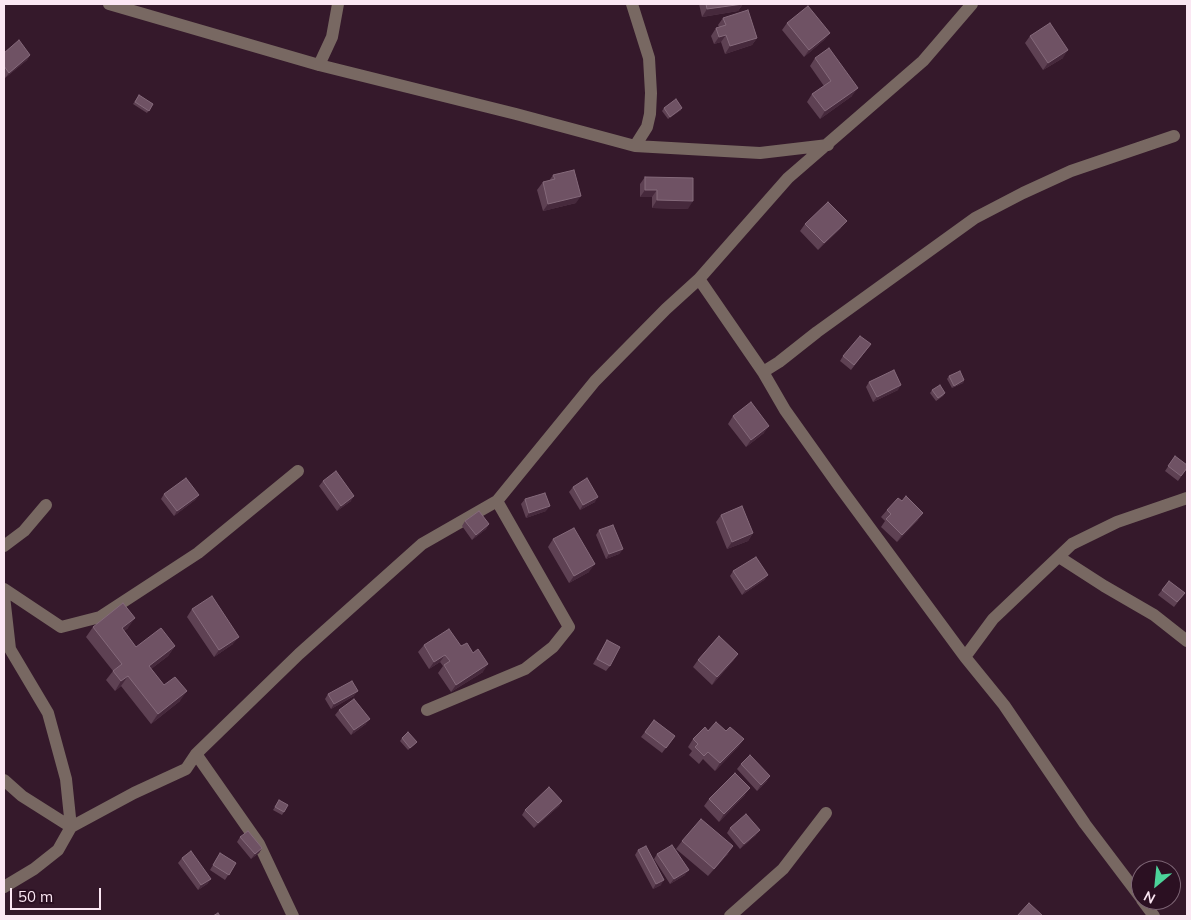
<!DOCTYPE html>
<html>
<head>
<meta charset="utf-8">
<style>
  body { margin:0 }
  #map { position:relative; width:1191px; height:920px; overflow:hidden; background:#35192b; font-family:Mulish,sans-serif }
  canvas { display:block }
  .frame { position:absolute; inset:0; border:5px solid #fbe7f3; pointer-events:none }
  .north { position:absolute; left:1131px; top:860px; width:50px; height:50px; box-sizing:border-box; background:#2b1022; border:1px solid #7e6676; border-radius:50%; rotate:208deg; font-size:14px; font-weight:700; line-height:20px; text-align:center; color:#fbe7f3 }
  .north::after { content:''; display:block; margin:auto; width:18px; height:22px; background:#4cd39a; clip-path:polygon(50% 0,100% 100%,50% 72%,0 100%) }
  .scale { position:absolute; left:10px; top:888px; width:91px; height:22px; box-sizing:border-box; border:2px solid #fbe7f3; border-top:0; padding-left:6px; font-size:15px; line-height:18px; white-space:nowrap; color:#fbe7f3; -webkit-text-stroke:4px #2b1022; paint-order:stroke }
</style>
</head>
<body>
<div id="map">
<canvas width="1191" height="920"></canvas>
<div class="frame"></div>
<div class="north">N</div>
<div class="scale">50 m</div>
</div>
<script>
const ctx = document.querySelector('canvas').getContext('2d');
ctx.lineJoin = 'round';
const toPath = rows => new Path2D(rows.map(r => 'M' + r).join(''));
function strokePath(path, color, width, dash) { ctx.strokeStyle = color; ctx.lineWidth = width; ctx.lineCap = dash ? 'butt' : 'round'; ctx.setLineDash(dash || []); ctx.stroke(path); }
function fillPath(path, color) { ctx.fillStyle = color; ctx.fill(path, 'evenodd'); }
strokePath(toPath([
  [109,4,319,65,516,114,635,146,760,153,828,145],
  [632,4,649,58,651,93,650,114,647,127,635,146],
  [319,65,332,37,338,4],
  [699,279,763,372,785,410,839,486,965,657,1004,705,1085,824,1141,898],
  [763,372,779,362,817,332,975,218,1023,193,1071,171,1174,136],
  [4,546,24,531,46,505],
  [1059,557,1104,586,1154,615,1187,641],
  [4,589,61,627,100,617,198,553,298,471],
  [4,596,10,649,48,713,66,779,71,827],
  [965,657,993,619,1072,544,1117,522,1187,498],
  [427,710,525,669,553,647,569,627,497,501],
  [196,754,259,844,293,916],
  [4,780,22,796,71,827],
  [4,887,34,869,58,850,71,827,134,793,186,769,196,754,299,654,422,544,497,501,595,381,666,309,699,279,788,178,923,61,972,4],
  [1142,900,1154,916],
  [730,916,783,869,826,813]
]), '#786862', 12);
fillPath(toPath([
  [699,4,743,4,738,11,702,17],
  [723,18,757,38,752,45,725,54,721,42,714,44,711,36,716,28,719,27,718,25],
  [787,23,830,33,824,40,804,57,782,30],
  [1030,36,1063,58,1043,70,1025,43],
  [4,53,30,55,27,60,5,78,4,76],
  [815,58,852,96,820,119,807,102,812,94,824,86,810,66],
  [139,95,153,104,147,113,133,104],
  [664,108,681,110,668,119,662,111],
  [553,175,576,203,543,211,537,190,543,182,549,181],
  [645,177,688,209,652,208,652,197,640,197,640,184],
  [805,224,841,228,818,250,800,231],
  [871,344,851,370,840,361,843,356],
  [949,376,964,380,963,383,952,388,947,379],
  [869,382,898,390,873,402,866,387],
  [932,390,945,393,943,396,936,401,930,393],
  [733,416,764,433,746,447,728,424],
  [1175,456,1187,468,1178,481,1165,471],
  [323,481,351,501,337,511,319,486],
  [573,487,595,502,580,510,569,492],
  [164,494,199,495,195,500,174,516,161,499],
  [525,499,546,511,526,518,521,504],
  [887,510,918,520,897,542,881,527,885,521,881,517],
  [721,515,753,533,748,541,727,549,716,522],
  [465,521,489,524,486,529,472,540,462,526],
  [599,530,623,549,619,554,606,559,596,535],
  [553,539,589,572,569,583,548,547],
  [733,571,768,575,764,580,742,595,730,576],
  [1169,581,1185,593,1174,607,1158,595],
  [192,609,233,644,214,657,187,617],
  [93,627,128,628,124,631,136,647,175,646,168,656,151,669,164,685,180,701,151,724,121,686,115,691,106,680,113,671,86,637],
  [607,640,610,666,606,671,593,664],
  [424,645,461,646,483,672,451,692,438,673,443,666,440,662,429,669,418,652],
  [738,654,733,661,712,685,693,667,698,660],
  [328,694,354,696,331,709,325,699],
  [339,710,366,724,351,735,335,715],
  [654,720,675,736,662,753,641,737],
  [708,731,726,731,744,739,738,747,715,771,703,759,699,764,689,755,692,751,688,747,693,739],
  [402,738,415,744,408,750,400,741],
  [741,764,767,781,757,791,737,769],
  [745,795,719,822,704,806,709,799],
  [279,800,284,812,282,815,273,810],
  [562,801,559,806,534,828,522,815,525,810],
  [730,828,756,835,740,849,727,833],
  [240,837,262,848,259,853,251,859,237,842],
  [682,841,728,854,708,876,676,849],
  [638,850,661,885,653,889,635,855],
  [220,853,236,863,225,880,210,870],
  [657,854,685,875,670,884,654,859],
  [182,858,211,879,207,884,198,890,178,863]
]), '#5e4153');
fillPath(toPath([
  [743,4,738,11,702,17,707,9],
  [830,33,824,40,804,57,809,50],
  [726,35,721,42,714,44,719,37],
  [757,38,752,45,725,54,730,46],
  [1068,50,1063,58,1043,70,1048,63],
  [30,55,27,60,5,78,9,73],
  [858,88,852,96,820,119,825,111],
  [682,108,681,110,668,119,670,117],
  [645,190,657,190,652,197,640,197],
  [581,196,576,203,543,211,548,204],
  [657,200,693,201,688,209,652,208],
  [847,221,841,228,818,250,824,243],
  [964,380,963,383,952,388,954,386],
  [901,385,898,390,873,402,877,397],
  [769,426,764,433,746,447,751,440],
  [199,495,195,500,174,516,177,511],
  [354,496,351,501,337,511,341,506],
  [598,497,595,502,580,510,583,505],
  [550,506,546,511,526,518,529,513],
  [923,513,918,520,897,542,902,535],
  [489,524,486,529,472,540,476,535],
  [753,533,748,541,727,549,732,542],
  [623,549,619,554,606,559,609,554],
  [595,564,589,572,569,583,574,576],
  [768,575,764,580,742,595,746,590],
  [135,618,128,628,115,638,122,628],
  [239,637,233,644,214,657,219,650],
  [175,646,168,656,142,676,149,666],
  [738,654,733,661,712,685,717,677],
  [445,655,440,662,429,669,434,662],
  [488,664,483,672,451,692,456,685],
  [128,676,121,686,115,691,121,681],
  [187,691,180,701,151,724,158,714],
  [358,691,354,696,331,709,334,704],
  [370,719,366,724,351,735,354,730],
  [744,739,738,747,715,771,720,763],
  [770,776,767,781,757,791,761,785],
  [750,788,745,795,719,822,724,814],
  [562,801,559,806,534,828,538,823],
  [760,830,756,835,740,849,744,844],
  [733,846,728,854,708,876,714,869],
  [262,848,259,853,251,859,255,854],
  [689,870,685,875,670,884,674,879],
  [211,879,207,884,198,890,201,885],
  [664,880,661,885,653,889,656,884]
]), '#46293c');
const building = toPath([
  [706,4,743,4,707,9,706,4],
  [808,6,830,33,809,50,787,23,808,6],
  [748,10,757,38,730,46,726,35,719,37,716,28,726,25,723,18,748,10],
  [1050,23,1068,50,1048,63,1030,36,1050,23],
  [19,40,30,55,9,73,4,66,4,53,19,40],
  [829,48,858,88,825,111,812,94,831,81,815,58,829,48],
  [139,95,153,104,149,111,135,102,139,95],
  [676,99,682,108,670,117,664,108,676,99],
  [574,170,581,196,548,204,543,182,555,179,553,175,574,170],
  [645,177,693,178,693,201,657,200,657,190,645,190,645,177],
  [828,202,847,221,824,243,805,224,828,202],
  [860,336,871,344,854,365,843,356,860,336],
  [894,370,901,385,877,397,869,382,894,370],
  [960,371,964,380,954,386,949,376,960,371],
  [940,385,945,393,938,398,932,390,940,385],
  [751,402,769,426,751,440,733,416,751,402],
  [1175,456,1187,465,1187,468,1181,476,1168,466,1175,456],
  [336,471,354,496,341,506,323,481,336,471],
  [186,478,199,495,177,511,164,494,186,478],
  [587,478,598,497,583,505,573,487,587,478],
  [545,493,550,506,529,513,525,499,545,493],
  [906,496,923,513,902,535,886,519,891,514,887,510,898,498,902,501,906,496],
  [742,506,753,533,732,542,721,515,742,506],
  [479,511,489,524,476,535,465,521,479,511],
  [613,525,623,549,609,554,599,530,613,525],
  [574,528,595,564,574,576,553,539,574,528],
  [756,557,768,575,746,590,733,571,756,557],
  [1169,581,1185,593,1177,602,1162,590,1169,581],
  [212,596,239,637,219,650,192,609,212,596],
  [123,603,135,618,122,628,136,647,161,628,175,646,149,666,164,685,175,677,187,691,158,714,128,676,121,681,113,671,122,664,93,627,123,603],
  [449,629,461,646,467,643,473,653,478,649,488,664,456,685,444,665,450,661,445,655,434,662,424,645,449,629],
  [719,636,738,654,717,677,698,660,719,636],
  [607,640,620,647,610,666,597,659,607,640],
  [352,681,358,691,334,704,328,694,352,681],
  [354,699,370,719,354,730,339,710,354,699],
  [654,720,675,736,666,748,645,732,654,720],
  [716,722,726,731,730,727,744,739,720,763,708,752,704,756,695,747,698,744,693,739,705,727,708,731,716,722],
  [408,732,417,742,410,748,402,738,408,732],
  [750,755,770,776,761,785,741,764,750,755],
  [735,773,750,788,724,814,709,799,735,773],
  [549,787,562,801,538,823,525,810,549,787],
  [279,800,288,805,284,812,275,807,279,800],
  [746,814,760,830,744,844,730,828,746,814],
  [701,819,733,846,714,869,682,841,701,819],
  [248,831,262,848,255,854,240,837,248,831],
  [672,845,689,870,674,879,657,854,672,845],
  [646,846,664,880,656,884,638,850,646,846],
  [191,851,211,879,201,885,182,858,191,851],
  [220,853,236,863,229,875,213,865,220,853],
  [1029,903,1043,916,1017,916,1029,903],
  [218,913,220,916,213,916,218,913]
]);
fillPath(building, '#6f5264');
strokePath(building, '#856a7b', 1);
</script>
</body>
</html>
